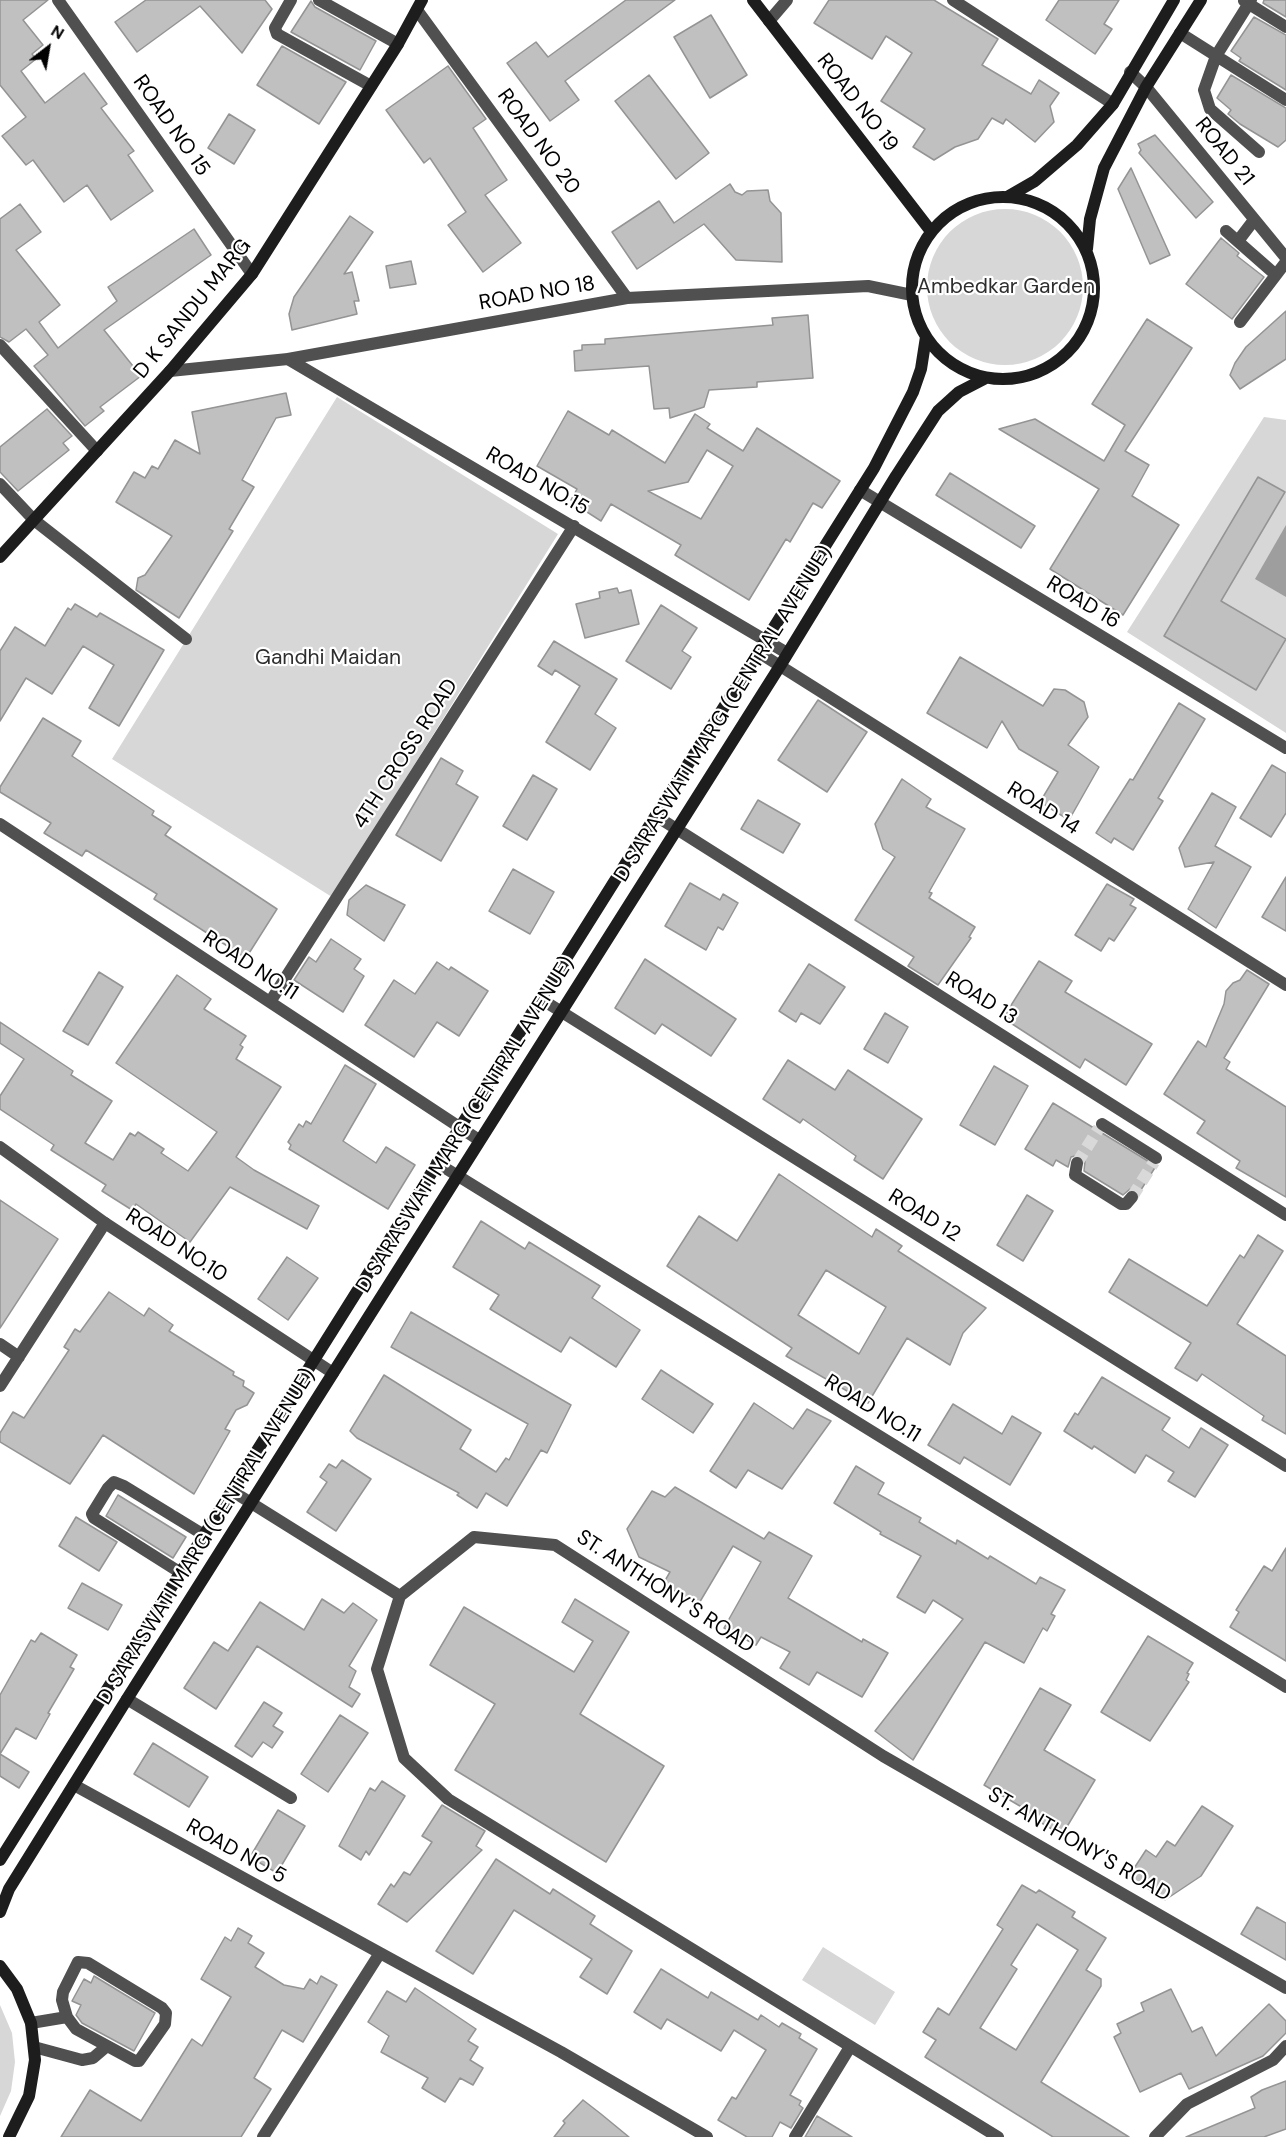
<!DOCTYPE html>
<html>
<head>
<meta charset="utf-8">
<style>
  body { margin:0 }
  #map { position:relative; width:1286px; height:2137px; overflow:hidden; background:#fff; font-family:"DM Sans",sans-serif }
  canvas { display:block }
  .north { position:absolute; left:18px; top:18px; width:60px; height:60px; -webkit-text-stroke:4px #fff; paint-order:stroke; rotate:31deg; font-size:16px; font-weight:700; line-height:24px; text-align:center; color:#000 }
  .north::after { content:''; display:block; margin:auto; width:21px; height:27px; background:#000; clip-path:polygon(50% 0,100% 100%,50% 72%,0 100%) }
</style>
</head>
<body>
<div id="map">
<canvas width="1286" height="2137"></canvas>
<div class="north">N</div>
</div>
<script>
const ctx = document.querySelector('canvas').getContext('2d');
ctx.lineJoin = 'round';
function fillPath(path, color) { ctx.fillStyle = color; ctx.fill(path, 'evenodd'); }
const toPath = rows => new Path2D(rows.map(r => 'M' + r).join(''));
function strokePath(path, color, width, dash) { ctx.strokeStyle = color; ctx.lineWidth = width; ctx.lineCap = dash ? 'butt' : 'round'; ctx.setLineDash(dash || []); ctx.stroke(path); }
function label(font, color, halo, rows, align = 'center') {
  ctx.font = font + ' "DM Sans",sans-serif'; ctx.lineWidth = 4.5; ctx.setLineDash([]); ctx.textBaseline = 'middle'; ctx.strokeStyle = halo; ctx.fillStyle = color; for (const [text, x, y, turn = 0] of rows) {
    ctx.save(); ctx.translate(x, y); ctx.rotate((+turn || 0) * Math.PI / 180); ctx.textAlign = isNaN(turn) ? turn : align; if (halo) ctx.strokeText(text, 0, 0); ctx.fillText(text, 0, 0); ctx.restore();
  }
}
fillPath(toPath([
  '927 287a78 78 0 1 1 156 0a78 78 0 1 1-156 0Z',
  [337,397,558,534,332,897,112,759],
  [1264,417,1286,420,1286,733,1127,632],
  [823,1947,895,1992,875,2025,802,1980],
  [0,2005,12,2033,15,2062,11,2091,0,2116]
]), '#d7d7d7');
fillPath(toPath([
  [1286,525,1286,597,1255,579]
]), '#9e9e9e');
const building = toPath([
  [0,0,48,0,23,20,43,45,32,54,36,59,21,71,45,103,84,73,107,104,101,108,134,151,128,155,153,191,111,220,87,185,64,202,33,160,26,165,2,136,26,117,0,85,0,0],
  [146,0,265,0,272,9,242,53,200,6,137,52,115,22,146,0],
  [626,0,675,0,565,81,579,100,550,121,507,63,536,42,548,57,626,0],
  [829,0,934,0,998,39,982,65,1031,94,1039,80,1059,93,1050,106,1054,122,1035,142,1006,119,1003,124,992,118,978,139,955,147,934,160,913,147,925,129,881,101,912,53,886,36,872,59,814,23,829,0],
  [1059,0,1119,0,1104,24,1112,29,1095,54,1046,20,1059,0],
  [1264,0,1286,0,1286,17,1263,3,1264,0],
  [311,1,315,7,376,41,360,70,291,32,311,1],
  [711,15,747,75,710,98,674,37,711,15],
  [1254,17,1286,35,1286,90,1239,61,1241,58,1231,51,1254,17],
  [282,46,346,82,319,124,257,85,282,46],
  [448,66,486,119,473,128,507,180,485,195,521,243,483,272,448,225,466,212,430,158,424,163,386,110,448,66],
  [649,75,709,153,676,179,615,101,649,75],
  [1231,75,1286,108,1286,140,1278,147,1240,124,1228,114,1231,110,1217,98,1231,75],
  [229,114,255,130,234,164,208,148,229,114],
  [1155,135,1213,202,1196,218,1139,153,1141,150,1138,144,1155,135],
  [1131,168,1170,255,1150,264,1118,189,1131,168],
  [730,184,735,192,742,195,747,191,768,190,770,201,781,213,782,262,736,260,704,224,637,269,612,232,659,201,674,223,730,184],
  [20,204,41,232,16,250,60,305,39,322,58,348,117,301,108,287,194,229,211,255,104,330,141,376,100,407,104,411,85,426,34,366,48,355,26,329,9,342,0,337,0,219,20,204],
  [350,216,373,232,344,274,352,272,359,301,354,301,357,314,292,330,289,314,294,297,350,216],
  [1221,238,1239,253,1237,256,1264,277,1232,319,1186,284,1221,238],
  [411,261,416,284,390,288,386,266,411,261],
  [1286,311,1286,359,1240,389,1230,375,1235,363,1246,347,1286,311],
  [808,315,813,378,757,382,757,387,709,390,704,407,670,418,669,408,654,409,649,366,575,371,574,351,582,350,582,345,605,344,605,339,773,325,772,318,808,315],
  [1147,319,1192,348,1125,451,1149,465,1132,496,1179,525,1123,615,1050,569,1099,489,999,429,1035,419,1104,461,1125,425,1092,404,1147,319],
  [286,393,291,415,276,418,242,480,254,487,229,529,233,531,179,618,136,590,138,578,145,575,172,536,116,502,134,472,145,478,152,466,158,469,175,440,200,454,192,412,286,393],
  [47,409,72,436,63,443,69,450,18,491,0,472,0,447,47,409],
  [568,411,609,435,612,430,665,463,695,414,710,424,707,428,743,451,757,428,840,481,822,508,813,503,790,542,786,539,749,600,675,555,681,545,611,504,601,521,587,512,571,500,577,489,537,466,568,411],
  [707,450,733,466,701,519,648,491,688,482,707,450],
  [950,473,1035,526,1021,548,936,495,950,473],
  [1258,477,1285,492,1221,601,1286,639,1256,690,1164,636,1258,477],
  [617,588,619,593,631,590,639,624,585,638,576,604,600,598,599,592,617,588],
  [75,604,97,617,100,613,164,650,119,726,89,708,114,665,83,646,52,694,26,678,0,721,0,651,15,627,45,646,68,608,71,610,75,604],
  [661,605,697,628,682,651,691,657,671,689,626,661,661,605],
  [554,641,617,679,595,714,616,728,590,770,546,742,580,686,555,670,552,675,538,666,554,641],
  [960,657,1043,706,1054,689,1065,690,1084,702,1088,717,1068,745,1099,767,1069,820,1040,802,1058,772,1019,749,1002,721,987,748,927,713,960,657],
  [818,700,867,732,827,792,778,760,818,700],
  [1179,703,1205,719,1158,798,1163,801,1133,850,1114,838,1111,843,1096,833,1130,779,1133,780,1179,703],
  [43,718,81,741,72,756,154,811,152,815,171,827,165,835,277,909,246,958,154,899,157,894,86,850,82,856,44,833,51,823,0,792,0,787,43,718],
  [441,758,463,771,456,784,478,797,441,861,396,835,441,758],
  [1272,765,1286,773,1286,813,1271,837,1240,818,1272,765],
  [533,775,557,789,527,840,503,826,533,775],
  [902,779,931,799,926,807,965,829,929,892,932,893,929,898,975,927,969,937,971,938,938,985,908,966,914,957,855,920,895,857,883,849,875,824,902,779],
  [1212,793,1236,807,1215,846,1251,867,1216,928,1188,909,1214,862,1185,867,1179,848,1212,793],
  [758,800,800,824,783,853,741,829,758,800],
  [513,869,554,892,530,934,489,911,513,869],
  [1286,877,1286,931,1262,917,1286,877],
  [690,883,720,900,723,894,738,903,723,930,718,927,706,950,665,926,690,883],
  [1107,884,1134,899,1130,905,1136,908,1114,941,1109,938,1101,951,1075,935,1107,884],
  [366,885,405,905,384,941,347,915,349,900,366,885],
  [331,939,361,959,354,969,364,976,343,1012,294,980,309,957,316,962,331,939],
  [645,959,736,1019,711,1056,662,1024,655,1034,615,1008,645,959],
  [1039,961,1072,981,1065,992,1152,1044,1126,1085,1085,1059,1080,1068,1003,1018,1039,961],
  [437,962,449,970,451,967,488,991,459,1036,437,1022,414,1057,365,1025,394,980,415,994,437,962],
  [809,964,845,987,820,1024,801,1013,796,1022,779,1011,809,964],
  [1247,970,1269,984,1224,1058,1230,1062,1226,1069,1286,1107,1286,1197,1236,1168,1240,1161,1197,1133,1205,1121,1164,1094,1198,1041,1206,1047,1224,1004,1226,991,1233,983,1240,980,1247,970],
  [99,972,123,987,88,1045,63,1031,99,972],
  [177,975,211,999,204,1009,246,1036,240,1045,243,1047,236,1059,281,1087,236,1157,254,1170,319,1206,307,1229,230,1187,190,1242,136,1204,132,1210,102,1191,106,1185,51,1150,54,1145,0,1109,0,1096,24,1059,0,1043,0,1022,73,1071,71,1075,112,1101,85,1143,113,1160,130,1133,135,1136,138,1132,164,1149,161,1153,188,1171,217,1132,116,1063,177,975],
  [885,1013,908,1027,888,1063,864,1049,885,1013],
  [788,1060,835,1090,848,1070,922,1119,883,1179,854,1160,856,1156,803,1119,800,1123,763,1099,788,1060],
  [345,1065,376,1084,343,1141,376,1163,386,1147,415,1165,388,1209,289,1149,291,1145,288,1142,299,1124,303,1127,306,1121,311,1124,345,1065],
  [994,1066,1028,1086,995,1145,960,1125,994,1066],
  [1053,1103,1156,1166,1139,1193,1130,1189,1123,1195,1084,1171,1085,1161,1079,1155,1071,1157,1068,1167,1056,1160,1053,1166,1025,1149,1053,1103],
  [779,1174,872,1237,876,1229,902,1246,898,1251,986,1308,963,1333,950,1365,907,1338,868,1403,786,1356,792,1348,667,1266,699,1216,737,1241,779,1174],
  [826,1270,886,1307,859,1354,798,1315,826,1270],
  [1027,1195,1053,1211,1023,1261,997,1245,1027,1195],
  [0,1200,58,1239,0,1328,0,1200],
  [481,1221,525,1249,529,1242,600,1286,592,1298,640,1330,616,1367,570,1337,561,1352,490,1309,499,1295,453,1267,481,1221],
  [1258,1235,1283,1251,1237,1324,1286,1356,1286,1434,1262,1420,1264,1416,1202,1374,1197,1381,1175,1368,1191,1343,1109,1292,1129,1259,1207,1306,1240,1255,1244,1258,1258,1235],
  [287,1257,318,1278,288,1320,258,1299,287,1257],
  [109,1292,144,1316,149,1308,173,1325,169,1331,234,1372,233,1375,244,1381,243,1386,254,1393,247,1405,236,1410,225,1429,230,1431,194,1494,103,1435,70,1484,0,1442,0,1433,13,1412,24,1418,69,1350,64,1347,75,1329,80,1332,109,1292],
  [411,1312,571,1405,547,1453,541,1450,507,1506,486,1493,477,1508,457,1495,459,1493,357,1438,350,1431,384,1375,471,1430,460,1449,496,1472,506,1458,509,1460,528,1424,391,1347,411,1312],
  [661,1370,713,1404,693,1433,642,1399,661,1370],
  [1102,1377,1170,1418,1162,1430,1189,1448,1201,1428,1228,1445,1195,1497,1168,1481,1174,1472,1146,1455,1135,1473,1094,1446,1092,1449,1064,1431,1075,1413,1078,1415,1102,1377],
  [754,1403,793,1429,807,1409,831,1421,782,1489,748,1470,736,1488,710,1471,754,1403],
  [953,1404,1002,1434,1012,1416,1041,1433,1010,1485,964,1457,960,1464,928,1445,953,1404],
  [342,1460,371,1479,336,1531,307,1512,327,1482,320,1477,329,1464,336,1468,342,1460],
  [856,1466,884,1483,878,1494,921,1518,919,1522,956,1544,957,1540,988,1559,990,1556,1036,1584,1040,1577,1065,1590,1051,1614,1055,1616,1047,1631,1043,1628,1024,1663,985,1642,913,1760,875,1731,963,1619,933,1600,925,1613,897,1597,921,1556,880,1534,881,1532,834,1503,856,1466],
  [675,1487,764,1539,769,1532,812,1556,788,1598,862,1642,863,1639,888,1653,862,1697,817,1672,809,1685,780,1668,790,1652,761,1637,756,1645,724,1628,761,1562,733,1546,698,1605,663,1584,670,1572,639,1557,627,1529,652,1491,665,1497,675,1487],
  [118,1495,186,1537,173,1558,106,1516,118,1495],
  [76,1517,117,1542,99,1571,59,1546,76,1517],
  [1286,1548,1286,1661,1230,1627,1239,1612,1236,1610,1264,1566,1272,1571,1286,1548],
  [82,1583,122,1605,108,1630,68,1608,82,1583],
  [322,1599,344,1613,353,1603,377,1620,349,1666,356,1671,349,1687,360,1694,352,1707,257,1646,216,1709,184,1688,214,1642,228,1651,260,1602,304,1630,322,1599],
  [575,1599,629,1632,580,1714,664,1766,606,1862,455,1770,495,1704,430,1665,464,1607,574,1672,593,1641,562,1622,575,1599],
  [41,1633,77,1655,70,1667,74,1669,48,1713,50,1714,36,1739,16,1728,0,1754,29,1772,19,1788,0,1776,0,1695,31,1640,35,1642,41,1633],
  [1148,1636,1193,1663,1187,1673,1189,1674,1186,1680,1189,1682,1150,1741,1101,1712,1148,1636],
  [1040,1688,1071,1705,1044,1750,1095,1780,1062,1835,1023,1812,1025,1809,984,1785,1040,1688],
  [264,1702,282,1713,273,1726,283,1732,272,1748,263,1742,252,1757,235,1746,264,1702],
  [340,1715,368,1733,328,1792,301,1774,340,1715],
  [153,1743,208,1777,189,1807,134,1774,153,1743],
  [382,1781,405,1796,369,1855,366,1851,361,1860,339,1846,370,1788,375,1791,382,1781],
  [442,1805,485,1831,476,1846,482,1850,407,1922,378,1904,391,1884,394,1887,404,1872,410,1875,432,1842,422,1836,442,1805],
  [1202,1806,1233,1826,1201,1876,1165,1900,1129,1876,1146,1850,1156,1857,1167,1841,1175,1846,1202,1806],
  [278,1810,305,1826,277,1873,250,1857,278,1810],
  [496,1859,550,1894,553,1889,595,1916,590,1924,632,1951,607,1994,580,1977,592,1959,514,1910,473,1974,436,1951,496,1859],
  [1022,1885,1036,1893,1039,1890,1075,1912,1072,1917,1106,1938,1086,1970,1101,1979,1101,1986,1041,2082,1129,2137,1053,2137,925,2057,936,2040,923,2032,938,2008,949,2015,1003,1929,997,1925,1022,1885],
  [1037,1924,1078,1950,1016,2050,980,2028,1017,1969,1011,1965,1037,1924],
  [1257,1907,1286,1923,1286,1960,1241,1934,1257,1907],
  [238,1928,252,1936,248,1943,264,1953,255,1967,284,1985,304,1989,310,1979,317,1984,321,1976,337,1985,303,2042,282,2030,254,2078,271,2089,241,2137,61,2137,90,2090,141,2121,192,2039,202,2046,231,1997,201,1979,225,1937,231,1941,238,1928],
  [661,1969,708,1998,711,1992,758,2020,761,2015,779,2027,782,2023,801,2034,799,2038,817,2049,790,2095,801,2101,799,2105,803,2108,791,2128,780,2122,772,2137,747,2137,718,2120,732,2097,736,2099,766,2050,734,2030,721,2051,667,2019,661,2029,634,2012,661,1969],
  [94,1976,155,2013,134,2051,82,2023,76,2015,81,2005,72,2001,84,1979,91,1983,94,1976],
  [415,1988,476,2029,468,2041,478,2047,470,2060,483,2068,473,2085,460,2078,445,2102,422,2088,428,2078,381,2052,389,2036,368,2022,387,1991,406,2002,415,1988],
  [1171,1989,1192,2032,1202,2027,1216,2056,1269,2004,1286,2021,1286,2033,1263,2056,1189,2089,1181,2073,1140,2092,1114,2037,1121,2033,1117,2024,1144,2011,1141,2003,1171,1989],
  [1286,2081,1286,2129,1264,2137,1186,2137,1255,2108,1251,2097,1262,2090,1286,2081],
  [583,2100,601,2114,629,2137,554,2137,565,2123,563,2121,583,2100],
  [817,2116,852,2137,805,2137,817,2116]
]);
fillPath(building, '#c0c0c0');
strokePath(building, '#949494', 1.5);
strokePath(toPath([
  [1077,1163,1099,1128],
  [1132,1197,1154,1162]
]), '#d9d9d9', 12, [12, 6]);
strokePath(toPath([
  [58,0,252,274],
  [291,0,275,28,277,34,371,86],
  [319,0,398,44],
  [953,0,1113,104],
  [1251,0,1216,56,1204,90,1210,109,1259,152],
  [1244,1,1286,27],
  [417,10,627,298],
  [1180,33,1286,100],
  [1130,72,1146,87,1286,258],
  [1226,231,1276,275],
  [1238,241,1254,220],
  [1240,322,1286,262],
  [0,345,97,451],
  [288,359,787,653],
  [0,484,34,520,186,639],
  [860,490,1286,748],
  [758,652,1286,985],
  [656,816,1286,1215],
  [0,824,479,1140],
  [541,999,1286,1466],
  [270,1002,574,526],
  [1102,1124,1156,1158],
  [437,1163,1286,1687],
  [1077,1163,1075,1175,1121,1204,1126,1204,1132,1197],
  [0,1344,19,1357],
  [0,1386,105,1223],
  [232,1491,400,1596],
  [181,1573,94,1518,92,1514,108,1488,114,1482,124,1486,204,1535],
  [127,1699,291,1798],
  [74,1785,380,1953],
  [78,1962,88,1963,162,2008,166,2013,165,2024,139,2061,135,2061,76,2029,67,2017,62,2000,63,1992,78,1962],
  [31,2023,67,2017],
  [34,2047,82,2060,93,2058,107,2046],
  [263,2137,380,1953,561,2052,707,2137],
  [795,2137,850,2047],
  [998,2137,448,1799,404,1758,377,1669,400,1596,474,1537,555,1545,883,1756,1286,1988],
  [1155,2137,1187,2104,1273,2060,1286,2046]
]), '#505050', 12);
strokePath(toPath([
  [769,21,787,0],
  [170,371,288,359,627,298,868,286,912,295],
  [0,1147,105,1223,333,1373]
]), '#505050', 12);
strokePath(toPath([
  [753,0,930,230],
  [1009,196,1035,181,1077,145,1113,104,1174,0],
  '912 288a91 91 0 1 1 182 0a91 91 0 1 1-182 0Z',
  [1087,249,1090,219,1104,168,1146,87,1201,0],
  [0,557,170,371,252,274,398,44,422,0],
  [0,1860,874,468,913,392,921,369,926,337],
  [0,1912,9,1889,127,1699,780,666,896,476,938,411,959,392,986,378],
  [0,1966,17,1989,31,2023,35,2060,29,2096,9,2137]
]), '#1d1d1d', 12);
label('21px', '#000', '#fff', [
  ["ROAD NO 19",857,103,52],
  ["ROAD NO 15",171,126,55],
  ["ROAD NO 20",538,142,54],
  ["ROAD 21",1224,152,51],
  ["ROAD NO 18",537,294,-10],
  ["D K SANDU MARG",193,309,-51],
  ["ROAD NO.15",537,482,30],
  ["ROAD 16",1083,603,31],
  ["D SARASWATI MARG (CENTRAL AVENUE)",724,714,-58],
  ["4TH CROSS ROAD",406,754,-57],
  ["ROAD 14",1043,809,32],
  ["ROAD NO.11",250,966,33],
  ["ROAD 13",981,999,32],
  ["D SARASWATI MARG (CENTRAL AVENUE)",466,1125,-58],
  ["ROAD 12",924,1216,32],
  ["ROAD NO.10",176,1246,33],
  ["ROAD NO.11",872,1409,32],
  ["D SARASWATI MARG (CENTRAL AVENUE)",207,1537,-58],
  ["ST. ANTHONY'S ROAD",665,1592,33],
  ["ST. ANTHONY'S ROAD",1079,1845,30],
  ["ROAD NO 5",236,1852,29]
]);
label('21px', '#2e2e2e', '#fff', [
  ["Ambedkar Garden",1006,287],
  ["Gandhi Maidan",328,658]
]);
</script>
</body>
</html>
